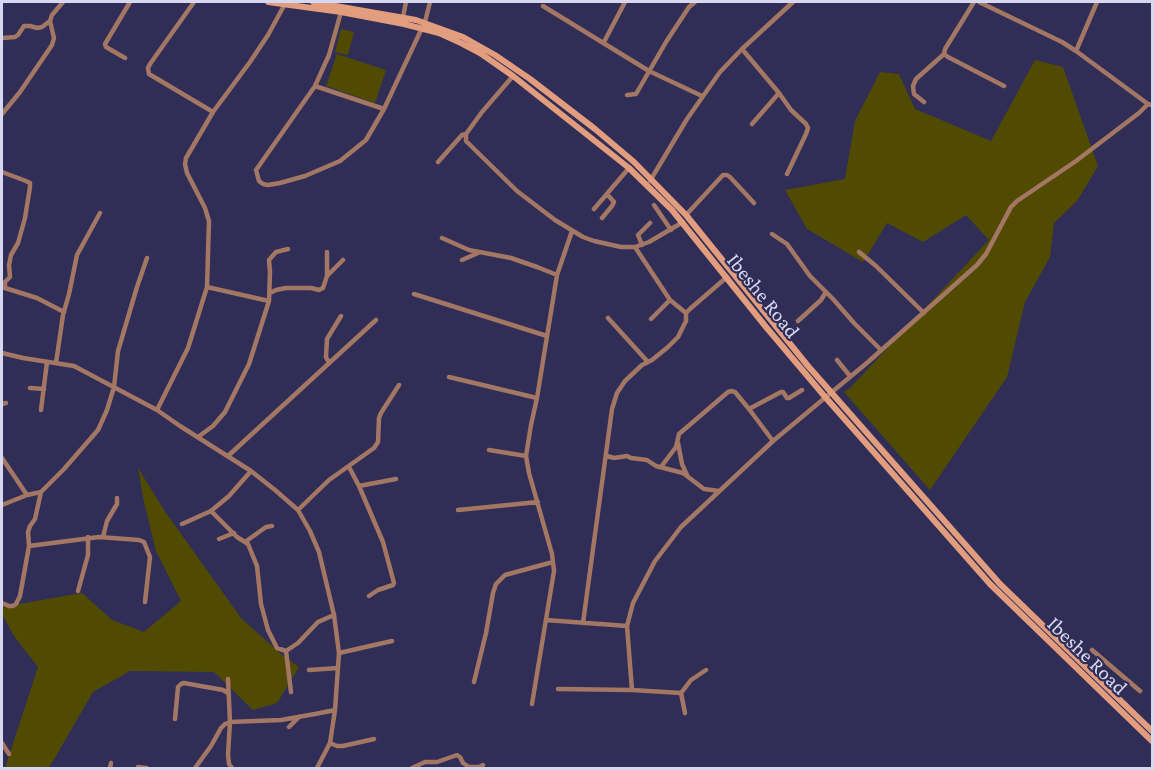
<!DOCTYPE html>
<html>
<head>
<meta charset="utf-8">
<style>
  body { margin:0 }
  #map { position:relative; width:1154px; height:770px; overflow:hidden; background:#302d56; font-family:"Crimson Pro",serif }
  canvas { display:block }
  .frame { position:absolute; inset:0; border:3px solid #d6d7f1; pointer-events:none }
</style>
</head>
<body>
<div id="map">
<canvas width="1154" height="770"></canvas>
<div class="frame"></div>
</div>
<script>
const ctx = document.querySelector('canvas').getContext('2d');
ctx.lineJoin = 'round';
function fillPath(path, color) { ctx.fillStyle = color; ctx.fill(path, 'evenodd'); }
const toPath = rows => new Path2D(rows.map(r => 'M' + r).join(''));
function strokePath(path, color, width, dash) { ctx.strokeStyle = color; ctx.lineWidth = width; ctx.lineCap = dash ? 'butt' : 'round'; ctx.setLineDash(dash || []); ctx.stroke(path); }
function label(font, color, halo, rows, align = 'center') {
  ctx.font = font + ' "Crimson Pro",serif'; ctx.lineWidth = 4.5; ctx.setLineDash([]); ctx.textBaseline = 'middle'; ctx.strokeStyle = halo; ctx.fillStyle = color; for (const [text, x, y, turn = 0] of rows) {
    ctx.save(); ctx.translate(x, y); ctx.rotate((+turn || 0) * Math.PI / 180); ctx.textAlign = isNaN(turn) ? turn : align; if (halo) ctx.strokeText(text, 0, 0); ctx.fillText(text, 0, 0); ctx.restore();
  }
}
fillPath(toPath([
  [341,29,354,32,348,55,335,52],
  [337,54,386,70,375,103,326,86],
  [1035,60,1063,67,1098,166,1077,201,1054,223,1050,257,1025,302,1007,377,930,490,844,392,850,388,989,240,966,215,923,242,887,223,863,262,807,229,785,190,845,179,855,121,880,72,899,74,915,109,991,141],
  [138,468,164,510,241,618,281,654,299,667,277,703,253,710,214,672,130,671,93,692,49,768,5,768,38,667,14,636,2,614,2,607,82,593,112,620,144,632,181,601,156,551,144,502]
]), '#514b02');
strokePath(toPath([
  [194,2,150,64,148,68,149,74,213,112],
  [979,2,1062,42,1076,51,1148,104,1152,105],
  [543,6,649,71,702,96],
  [341,12,329,55,315,86,256,170,259,181,263,184,268,185,280,183,305,176,340,161,366,140,384,109,422,28],
  [403,17,406,2],
  [425,22,430,2],
  [2,38,15,37,18,35,24,26,30,26,37,28,42,27,50,21,52,15,63,2],
  [604,42,625,2],
  [742,49,779,93,791,110,806,124,808,128,806,134,787,174],
  [1076,51,1097,2],
  [944,54,948,57,1004,86],
  [125,58,106,47,105,44,130,2],
  [315,86,384,109],
  [627,95,636,94,666,42,689,7,695,2],
  [924,102,914,94,913,86,916,79,944,54,945,49,974,2],
  [2,114,20,92,52,45,54,38,50,21],
  [752,124,779,93],
  [466,134,466,141,517,191,555,220,583,237,594,241,621,247,635,247,649,242,683,222],
  [438,162,462,135,466,134,482,112,513,76],
  [2,172,26,181,30,183,30,187,25,218,18,243,11,255,9,265,10,277,5,282,5,288,2,287],
  [650,181,687,119,720,72,742,49,793,2],
  [654,205,671,230],
  [594,209,629,168],
  [686,215,723,175,727,175,730,177,754,203],
  [602,218,612,206,614,202,607,194],
  [772,234,787,244,810,276,833,299,854,323,881,350],
  [442,238,469,250,511,258,537,267,557,275],
  [642,245,638,235,650,223],
  [635,247,670,300,686,313],
  [859,252,876,266,924,313],
  [462,260,478,253],
  [327,276,343,260],
  [207,287,269,301],
  [5,288,37,298,64,312],
  [270,293,276,290,286,288,311,288,319,290,323,288,327,276,327,252],
  [414,294,547,336],
  [608,318,648,362],
  [651,319,670,300],
  [798,321,821,300,826,292],
  [2,353,23,358,74,366,157,410,180,426,251,471,275,490,298,510,310,531,319,552,334,615,339,653,335,710,330,743,317,768],
  [837,360,850,376],
  [56,363,63,315,69,294,77,255,100,213],
  [329,363,326,357,327,339,341,316],
  [449,377,537,398],
  [30,388,44,389],
  [2,404,6,403],
  [749,409,781,392,783,392,787,398,789,398,802,390],
  [41,410,47,362],
  [157,410,188,348,207,287,209,221,205,208,187,173,185,164,186,158,213,112,250,62,268,35,286,2],
  [198,437,213,426,225,412,249,364,269,301,270,272,269,260,276,252,288,249],
  [678,443,682,464,687,475],
  [489,450,526,456],
  [228,456,376,320],
  [607,456,614,458,627,456,631,458,647,460,656,466,683,473,704,489,719,491],
  [2,458,27,495],
  [349,467,359,486,383,542,394,583,393,585,378,590,369,596],
  [661,467,676,447,679,434,728,392,731,391,735,392,749,409,773,441],
  [359,486,396,479],
  [2,505,27,495,41,492,64,469,98,430,107,410,114,387,118,351,137,287,147,258],
  [298,510,329,480,374,448,378,442,379,418,381,413,399,385],
  [458,510,538,502],
  [211,511,237,537,248,544,257,566,261,604,268,630,277,648,286,651],
  [182,524,211,511,229,496,251,471],
  [103,537,107,521,117,504,117,498],
  [219,539,234,533],
  [245,542,266,527,272,526],
  [29,546,99,537,139,540,144,542,150,557,145,602],
  [78,591,88,555,88,537],
  [2,603,9,606,13,606,16,604,20,596,29,546,28,532,30,526,35,519,41,492],
  [546,620,627,626],
  [583,623,612,409,617,393,625,381,642,365,652,360,668,347,678,337,686,321,686,313,691,308,727,277],
  [1092,650,1140,691],
  [286,651,298,643,318,622,334,615],
  [286,651,291,692],
  [339,653,392,641],
  [309,670,338,668],
  [228,679,230,722,228,755,229,764,232,768],
  [474,682,486,633,493,593,496,584,505,575,553,562],
  [558,689,632,690,681,693],
  [632,690,627,626,633,603,655,561,681,527,773,441,868,362,977,265,986,254,1011,207,1017,201,1076,161,1139,113,1148,104],
  [532,704,554,571,552,554,529,473,526,456,531,425,537,398,557,275,572,231],
  [685,713,681,693,691,680,706,670],
  [175,719,178,687,181,684,184,683,223,690,228,693],
  [289,727,299,717],
  [2,743,9,754],
  [330,743,337,746,343,746,374,739],
  [138,767,147,768],
  [110,768,111,763],
  [195,768,211,746,221,728,225,724,230,722,281,720,315,714,335,710],
  [412,768,425,762,437,762,457,755,460,757,463,763,469,767,479,767,483,765]
]), '#a37764', 4.5);
strokePath(toPath([
  [268,2,341,12,404,24,439,33,461,43,480,53,513,76,629,168,672,210,766,327,826,398,990,584,1152,741],
  [313,2,416,20,463,37,495,55,530,79,595,129,634,162,686,215,808,366,1000,584,1152,731]
]), '#e29d7e', 6);
label('21px', '#d6d7f1', '#302d56', [
  ["Ibeshe Road",763,296,51],
  ["Ibeshe Road",1087,656,44]
]);
</script>
</body>
</html>
